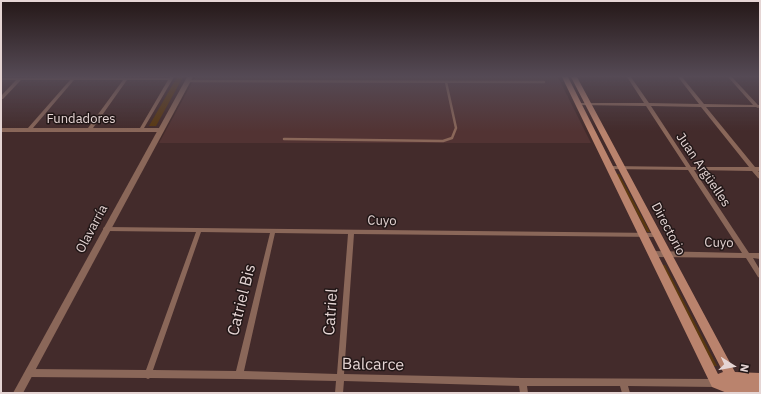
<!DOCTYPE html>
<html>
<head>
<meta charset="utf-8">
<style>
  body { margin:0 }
  #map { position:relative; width:761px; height:394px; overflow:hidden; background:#432b2b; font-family:"IBM Plex Sans",sans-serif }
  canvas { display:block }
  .frame { position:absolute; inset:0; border:2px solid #e5d5d4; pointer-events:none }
  .north { position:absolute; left:713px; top:346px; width:40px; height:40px; -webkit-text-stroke:3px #221717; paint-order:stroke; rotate:101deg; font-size:11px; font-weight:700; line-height:16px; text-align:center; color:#e5d5d4 }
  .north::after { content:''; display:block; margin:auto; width:14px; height:18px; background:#e5d5d4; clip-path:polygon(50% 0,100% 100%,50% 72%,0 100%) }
</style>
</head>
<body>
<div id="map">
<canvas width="761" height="394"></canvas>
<div class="frame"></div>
<div class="north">N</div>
</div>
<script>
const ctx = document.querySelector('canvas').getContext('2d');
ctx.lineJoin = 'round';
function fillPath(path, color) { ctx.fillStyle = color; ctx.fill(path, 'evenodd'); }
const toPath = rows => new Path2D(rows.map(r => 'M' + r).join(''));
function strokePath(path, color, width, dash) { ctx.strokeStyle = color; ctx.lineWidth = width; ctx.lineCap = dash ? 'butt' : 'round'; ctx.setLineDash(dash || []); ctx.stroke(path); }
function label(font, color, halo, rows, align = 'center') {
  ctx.font = font + ' "IBM Plex Sans",sans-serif'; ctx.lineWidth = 3; ctx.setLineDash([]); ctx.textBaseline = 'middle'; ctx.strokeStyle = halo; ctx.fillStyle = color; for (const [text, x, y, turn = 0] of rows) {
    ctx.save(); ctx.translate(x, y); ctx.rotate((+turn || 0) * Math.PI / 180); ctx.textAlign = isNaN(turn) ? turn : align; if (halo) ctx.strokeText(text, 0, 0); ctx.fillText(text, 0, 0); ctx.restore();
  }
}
fillPath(toPath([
  [195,77,558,77,591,143,159,143]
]), '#523333');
fillPath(toPath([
  [177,77,183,77,156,126,149,126],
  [616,174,619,174,650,232,647,232],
  [662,265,665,265,717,366,713,366]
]), '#5a380f');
strokePath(toPath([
  [188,81,544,82],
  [284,139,443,141,452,138,456,128,446,82]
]), '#8a6759', 2.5);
fillPath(toPath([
  [73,77,169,78,170,77,174,77,144,128,160,128,162,130,160,132,1,132,1,128,28,128,70,80,21,80,3,99,1,99,1,96,16,80,1,80,1,78,73,77],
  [74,80,123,80,88,128,33,128,74,80],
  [127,80,168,80,140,128,93,128,127,80],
  [627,77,631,77,649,103,699,104,678,77,682,77,704,104,753,105,728,77,732,77,758,105,760,105,760,107,758,108,756,107,706,107,755,167,760,167,760,171,758,171,760,173,760,179,758,178,752,171,694,170,749,253,760,253,760,259,753,258,760,270,760,278,758,277,746,258,654,257,652,256,651,254,652,252,654,251,742,253,688,170,608,169,607,168,610,166,686,167,646,106,578,105,576,104,578,103,644,103,627,77],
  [651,106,701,107,749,167,691,167,651,106],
  [104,227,106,227,657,233,659,233,660,235,659,237,657,237,354,234,344,374,522,378,716,379,719,380,720,383,719,386,716,387,628,386,630,393,622,393,620,386,527,386,528,393,520,393,519,386,344,381,343,393,335,393,336,381,239,379,150,378,148,379,146,378,29,377,26,376,25,373,26,370,29,369,146,370,196,232,106,231,104,231,103,229,104,227],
  [201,232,270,233,236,371,153,370,201,232],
  [275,233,348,234,337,374,244,371,275,233]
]), '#8a6759');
fillPath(toPath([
  [187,77,193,77,23,393,13,393,187,77]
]), '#8a6759');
fillPath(toPath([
  [562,77,568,77,718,374,723,372,571,77,577,77,735,372,760,373,760,393,727,393,712,387,562,77]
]), '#ba836d');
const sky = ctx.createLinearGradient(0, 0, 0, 132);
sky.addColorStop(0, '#251818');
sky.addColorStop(0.58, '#554a55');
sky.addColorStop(1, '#554a5500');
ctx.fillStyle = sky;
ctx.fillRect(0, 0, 761, 132);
label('13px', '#e5d5d4', '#221717', [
  ["Fundadores",81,119],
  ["Juan Argüelles",703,170,56],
  ["Cuyo",382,221,1],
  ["Olavarría",92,229,-62],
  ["Directorio",668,229,62],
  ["Cuyo",719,243,1]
]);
label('16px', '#e5d5d4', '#221717', [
  ["Catriel Bis",242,300,-76],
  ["Catriel",331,312,-86],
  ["Balcarce",373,365,1]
]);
</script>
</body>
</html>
